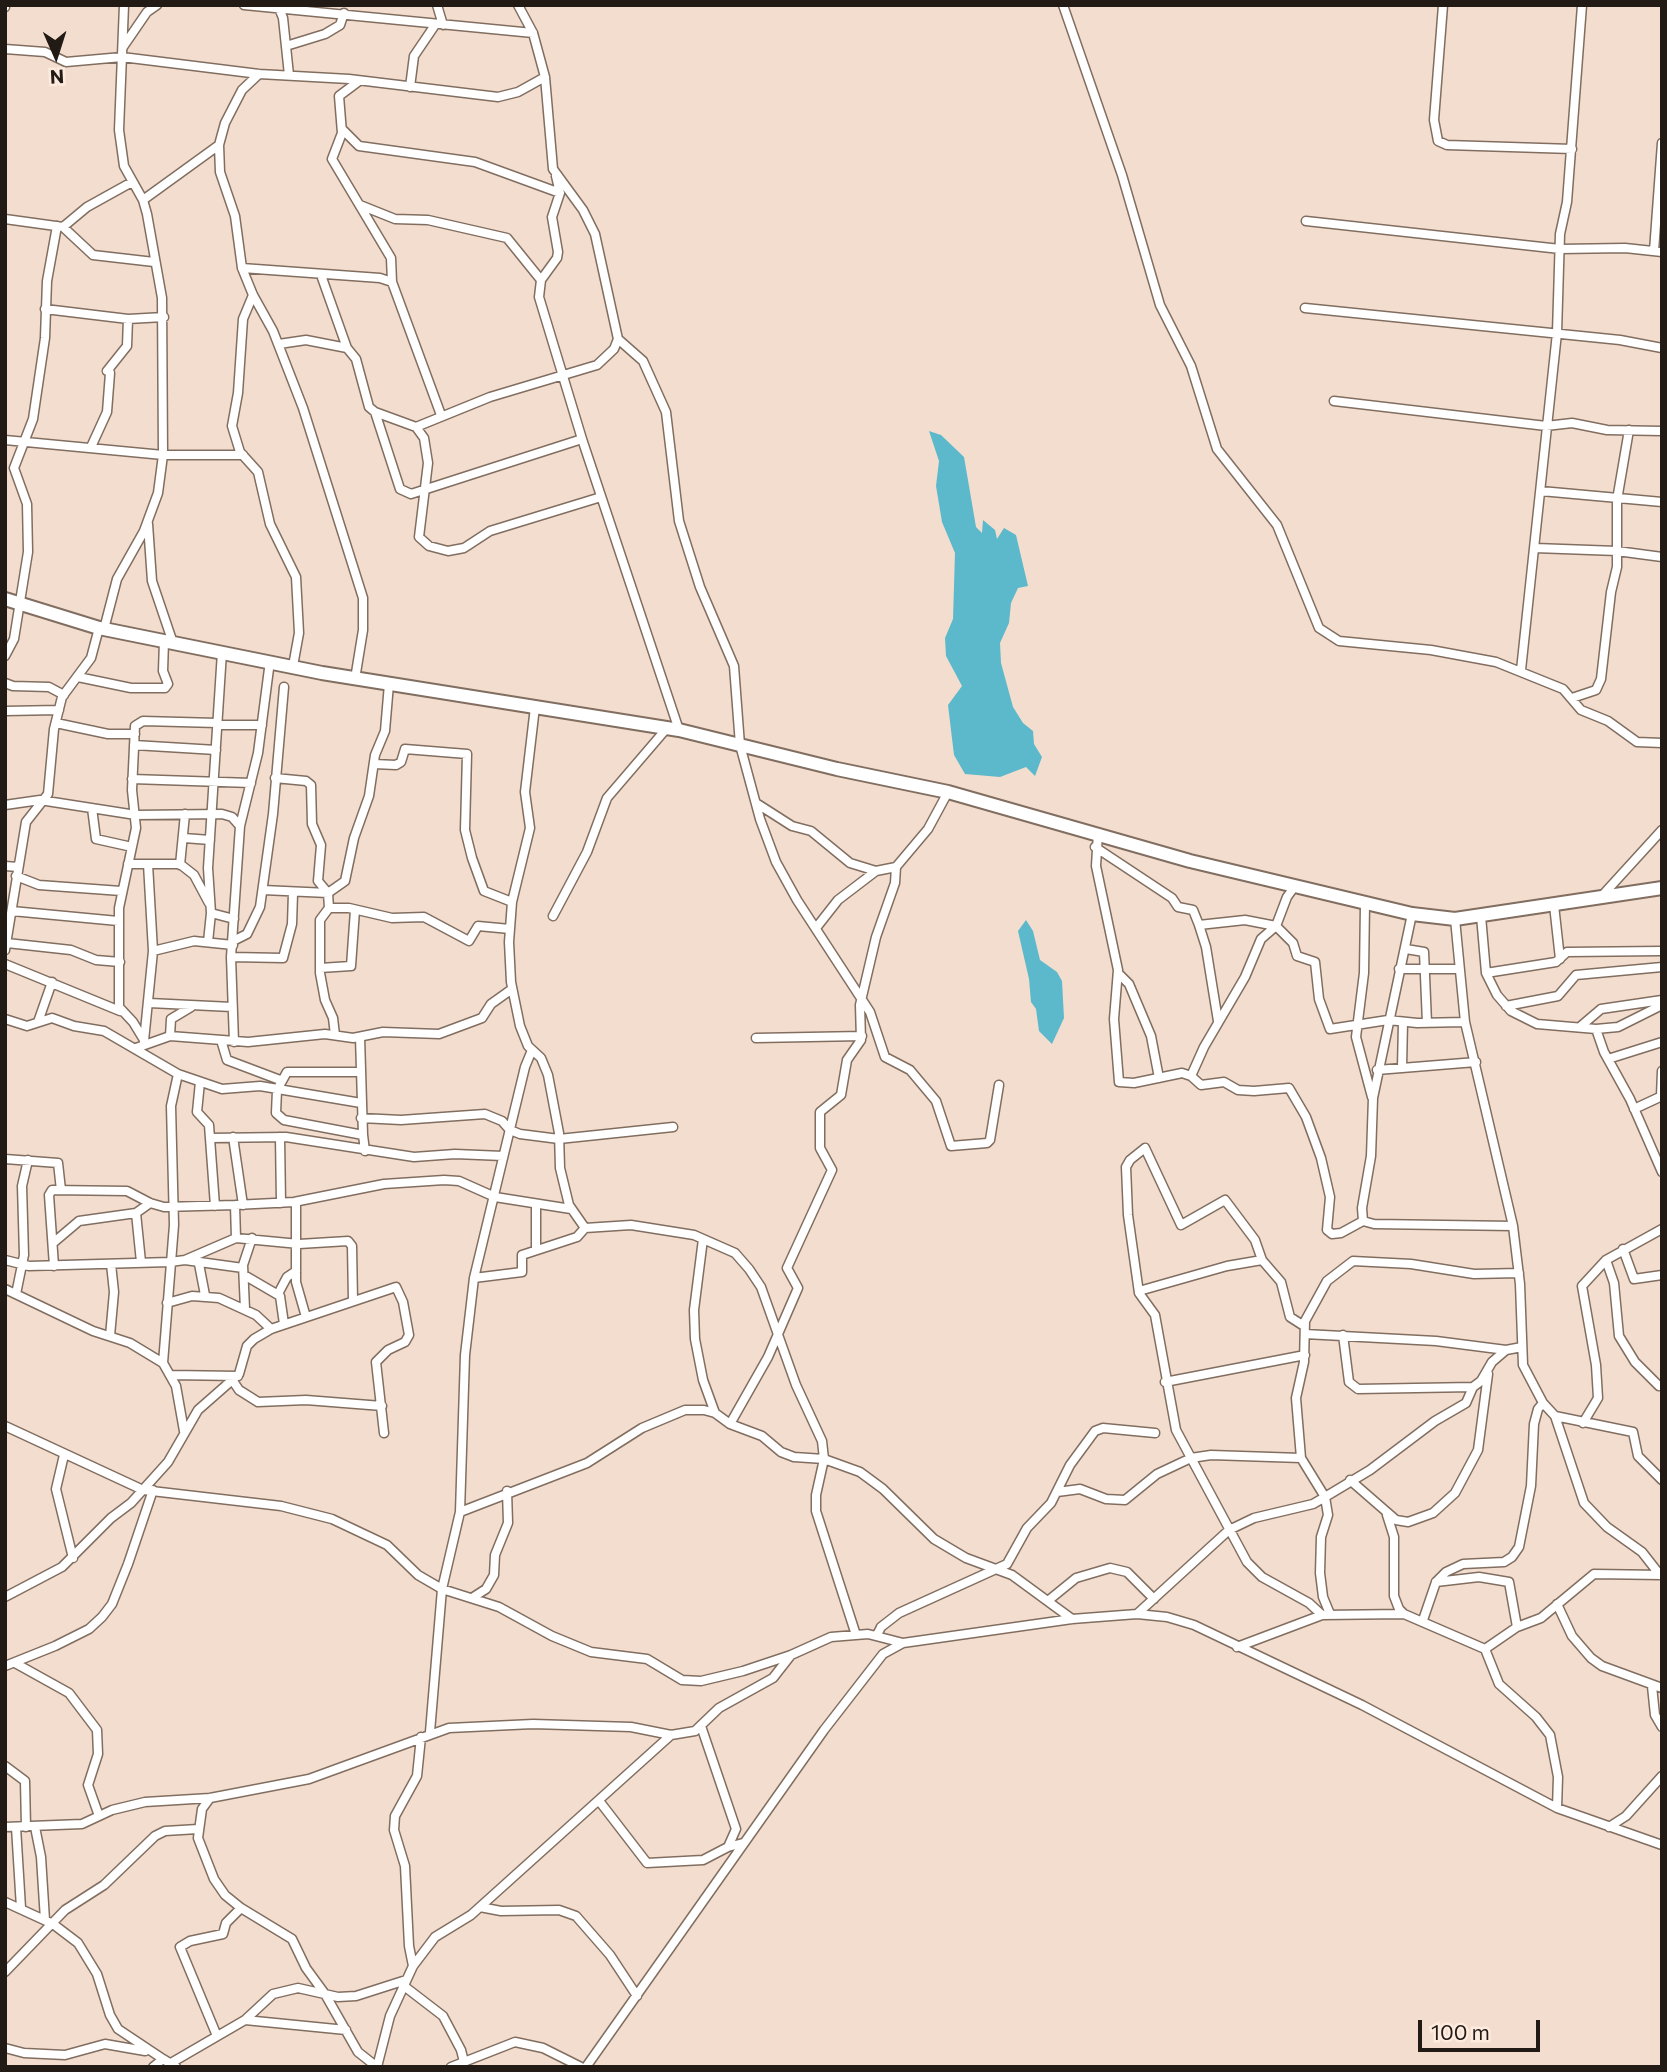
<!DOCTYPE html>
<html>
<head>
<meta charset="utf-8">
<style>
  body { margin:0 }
  #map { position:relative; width:1667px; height:2072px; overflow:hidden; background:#f3ddce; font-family:Commissioner,sans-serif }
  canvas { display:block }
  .frame { position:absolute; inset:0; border:7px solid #221a15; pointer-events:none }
  .north { position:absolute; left:21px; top:21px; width:70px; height:70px; -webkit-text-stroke:5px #fdebdf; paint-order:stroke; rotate:177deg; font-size:19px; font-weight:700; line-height:28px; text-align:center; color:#221a15 }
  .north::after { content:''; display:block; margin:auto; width:24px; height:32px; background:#221a15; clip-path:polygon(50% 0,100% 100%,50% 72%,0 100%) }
  .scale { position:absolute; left:1418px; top:2020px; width:122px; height:32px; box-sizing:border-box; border:4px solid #221a15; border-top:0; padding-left:9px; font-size:21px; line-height:24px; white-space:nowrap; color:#221a15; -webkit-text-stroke:5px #fdebdf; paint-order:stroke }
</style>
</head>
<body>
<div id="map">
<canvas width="1667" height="2072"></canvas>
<div class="frame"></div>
<div class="north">N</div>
<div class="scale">100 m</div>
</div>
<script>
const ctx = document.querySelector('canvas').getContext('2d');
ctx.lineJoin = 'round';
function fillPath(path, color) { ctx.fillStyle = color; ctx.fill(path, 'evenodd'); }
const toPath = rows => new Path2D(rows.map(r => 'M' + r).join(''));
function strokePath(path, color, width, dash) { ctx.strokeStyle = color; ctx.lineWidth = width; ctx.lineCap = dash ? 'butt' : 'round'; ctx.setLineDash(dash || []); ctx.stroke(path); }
fillPath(toPath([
  [929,431,941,435,964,457,976,527,982,533,983,520,995,530,997,539,1004,528,1016,535,1028,586,1018,588,1011,603,1009,623,1000,643,1001,663,1013,707,1023,723,1033,731,1034,744,1042,757,1035,776,1026,767,1000,777,965,774,954,755,948,705,962,686,946,656,945,638,953,619,955,553,942,522,936,486,939,461],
  [1026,920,1033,931,1040,960,1057,972,1062,981,1064,1018,1052,1044,1039,1031,1036,1009,1031,1002,1029,979,1018,931]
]), '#5bb9cb');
const street = toPath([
  [244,5,533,33],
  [437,5,443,25],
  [1063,5,1122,175,1160,305,1191,366,1217,449,1277,525,1319,628,1339,641,1431,650,1496,662,1563,689,1581,710,1608,721,1637,742,1662,743],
  [1443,5,1434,120,1438,141,1447,145,1572,149],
  [278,6,283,18,289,75],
  [5,7,5,5],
  [286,46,325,34,340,25,344,13],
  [123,47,147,12,157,5],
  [5,49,45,52,66,62,122,57,259,74,349,79,498,97,518,92,545,77],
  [259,74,242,90,225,123,219,145,220,172,235,216,242,268,253,295,273,331,303,408,363,598,363,630,355,679],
  [359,81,339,96,342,133,332,159,391,258,392,282],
  [410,87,414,56,435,25],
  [342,129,359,146,475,162,560,193],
  [143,200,219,145],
  [360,205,395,219,428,220,507,238,541,280],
  [5,219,63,227,93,255,154,262],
  [1306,221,1560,249,1625,248,1662,252],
  [63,227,87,207,132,182],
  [1654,251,1662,143],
  [242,268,380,278,392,282,441,415],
  [321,275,347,348],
  [253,295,243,319,238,393,232,426,240,452,258,472,270,524,296,577,299,633,293,666],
  [1305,308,1620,340,1662,348],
  [45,309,128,319,164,317],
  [618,339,643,361,666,412,679,521,700,587,734,666,740,745,760,819,776,862,797,900,870,1012,885,1057,910,1070,936,1101,951,1146,987,1143,990,1140,999,1085],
  [279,344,306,340,347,348,356,359,369,407,375,412,416,427,490,397,597,365,614,349,618,339,595,234,583,210,553,169,545,77,533,33,518,5],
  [107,371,127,346,128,319],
  [1334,401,1546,426,1572,423,1607,430,1662,431],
  [375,412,400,489,411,494,582,439,539,297,541,280,557,258,558,252,552,217,560,193,556,176],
  [416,427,424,438,428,463,419,537,429,546,448,551,464,548,490,531,601,497],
  [582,439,679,730],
  [5,440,163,455,243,455],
  [91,447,107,412,110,373],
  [1541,491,1662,502],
  [148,524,152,581,173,643],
  [1535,548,1617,551,1662,557],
  [104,629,117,579,144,531,158,493,163,455,162,298,147,214,143,200,124,166,119,130,124,5],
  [5,656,14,639,28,552,27,504,14,468,33,419,45,338,47,281,57,226],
  [1521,670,1557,333,1560,234,1567,202,1582,5],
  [78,677,131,688,165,688,168,684,163,671,164,641],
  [5,683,13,686,49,687,64,695],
  [1572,698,1596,690,1601,679,1611,592,1617,567,1617,500,1629,430],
  [535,707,525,792,530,828,512,902,509,942,511,982,520,1026,528,1046,541,1058,548,1075,559,1133,560,1168,569,1205,585,1228,631,1225,694,1235,735,1253,749,1269,761,1287,796,1385,822,1441,824,1459,816,1495,816,1511,856,1635],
  [5,711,59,710],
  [56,723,108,734,135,734],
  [217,725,262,725],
  [134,745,216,750],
  [374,764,396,765,401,762,405,749,467,754,465,830,472,858,484,891,512,902],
  [275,778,306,781,311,785,312,824,321,845,318,881,328,893,329,908,320,920,320,973,325,1000,333,1018,335,1035],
  [132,779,251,783],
  [756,803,792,826,811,831,850,863,876,871],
  [5,805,40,800,136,815,222,814,232,817,240,826],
  [92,808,96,839,132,847],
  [1098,833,1096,866,1118,970,1114,1019,1119,1082,1134,1083,1182,1073,1191,1076,1201,1085,1224,1082,1238,1090,1254,1091,1289,1088,1306,1117,1321,1158,1330,1197,1327,1230,1332,1234,1341,1233,1363,1221],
  [184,838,210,840],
  [1095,847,1172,898,1178,907,1193,910,1199,925],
  [128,864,180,864,194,875,209,903],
  [180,865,185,814],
  [5,866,18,867],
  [16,876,39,885,121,891],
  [263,890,328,893,345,881,354,838,369,796,375,755,385,731,389,684],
  [1600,898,1662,830],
  [1365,904,1364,973,1356,1037,1372,1097],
  [1554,905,1560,959],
  [329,908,349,908,392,918,424,917,469,941,478,926,510,929],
  [12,911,118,921],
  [211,913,234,919],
  [1412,914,1373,1098,1371,1156,1362,1208,1363,1221,1374,1224,1513,1226],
  [553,916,587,852,607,798,667,728],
  [1481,916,1486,973,1497,995,1511,1011,1537,1024,1596,1029,1604,1052,1630,1099,1662,1172],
  [1455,919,1465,1022,1513,1226,1520,1284,1523,1365,1543,1403,1555,1416,1633,1432,1638,1456,1662,1480],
  [816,928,838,900,876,871,896,867],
  [233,941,247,934,260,907,273,814,284,687],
  [208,942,211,913,208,868,222,652],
  [7,943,71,950,96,960,120,962],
  [1406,949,1424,952,1427,1023],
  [5,950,26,822,48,794,54,729,62,697,91,658,99,628],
  [153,951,194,941,233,945],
  [231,957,283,958,292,924,293,893],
  [5,964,120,1011],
  [320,968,351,966,355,910],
  [1399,969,1458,969],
  [1118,973,1129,984,1151,1036,1159,1078],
  [1486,973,1556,962,1567,952,1662,951],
  [149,1003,232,1007],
  [1506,1006,1558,996,1576,975,1662,967],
  [5,1019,27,1026,52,1018,74,1026,104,1031,178,1074,222,1089,260,1086,361,1103],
  [1218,1021,1206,947,1199,925,1245,920,1276,926,1293,943,1297,956,1315,962,1319,999,1330,1029,1388,1020,1417,1023,1465,1022],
  [38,1022,52,982],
  [1581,1026,1601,1009,1662,1000],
  [1596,1029,1618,1027,1662,1005],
  [170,1036,171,1019,191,1007],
  [360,1037,363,1135],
  [756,1038,862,1036],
  [144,1040,133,1022,119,1007,119,908,136,828,132,790,135,726,143,721,217,723],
  [221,1040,227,1060,280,1080],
  [144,1041,153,951,148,864],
  [234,1042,231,957,240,826,258,753,270,661],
  [136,1048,170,1036,248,1042,325,1034,353,1038,383,1032,439,1034,482,1018,491,1004,512,989],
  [1608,1059,1662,1042],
  [1402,1068,1403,1022],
  [1377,1070,1476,1062],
  [360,1072,287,1072,277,1090,276,1113,284,1120,363,1135,365,1151],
  [1191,1076,1204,1047,1245,977,1261,939,1276,926,1287,897,1295,886],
  [200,1082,197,1112,209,1125,215,1206],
  [1661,1096,1662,1071],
  [1634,1109,1662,1096],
  [361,1118,401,1120,485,1114,502,1121,510,1130,520,1134,559,1139,673,1127],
  [233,1137,243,1205],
  [280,1137,281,1203],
  [210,1138,286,1137,414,1157,455,1154,503,1156],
  [5,1159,58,1163,61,1190],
  [296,1202,296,1282,306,1317],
  [235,1205,236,1238],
  [136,1213,141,1262],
  [703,1239,694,1310,695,1339,703,1380,715,1413],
  [53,1243,79,1221,136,1213,150,1203],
  [1623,1249,1634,1279,1662,1275],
  [536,1250,536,1204],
  [5,1260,29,1266,170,1262,185,1260,236,1238,299,1244,348,1241,352,1246,353,1301],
  [185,1260,243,1268],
  [1606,1260,1614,1283,1619,1336,1635,1362,1659,1386],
  [199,1264,205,1295],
  [54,1266,49,1195,52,1190,127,1191,150,1203,164,1207,235,1205,294,1202,384,1184,444,1180,459,1181,495,1197,571,1209],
  [244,1275,280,1296,284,1324],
  [474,1278,522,1272,522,1255,577,1237,585,1228],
  [5,1289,93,1331,130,1343,163,1363,176,1386,184,1431],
  [1139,1291,1227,1266,1262,1260],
  [16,1294,24,1255,22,1186,28,1160],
  [278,1294,287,1277,296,1271],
  [167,1303,192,1296,219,1298,256,1315,271,1329],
  [245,1309,243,1265,252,1238],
  [1304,1326,1290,1317,1281,1282,1262,1260,1255,1240,1225,1200,1181,1225,1145,1148,1130,1160,1126,1167,1128,1215,1139,1293,1155,1315,1176,1430,1247,1562,1262,1577,1309,1603,1322,1615],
  [1305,1334,1436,1341,1506,1350],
  [1343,1335,1349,1382,1358,1389,1473,1387],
  [110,1336,114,1292,111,1264],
  [163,1363,174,1225,171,1106,178,1074],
  [171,1375,238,1376],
  [233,1381,239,1390,258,1402,306,1400,382,1406],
  [1165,1382,1305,1355],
  [1555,1416,1584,1503,1607,1527,1642,1552,1660,1575],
  [1583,1423,1598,1398,1596,1365,1582,1286,1606,1260,1662,1229],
  [730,1424,768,1357,798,1288,787,1268,832,1170,820,1148,820,1112,841,1095,847,1060,861,1040,860,1005,876,937,895,883,896,867,928,829,948,792],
  [5,1426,143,1490,281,1506,332,1519,387,1545,418,1575,442,1589,499,1607,552,1636,591,1652,647,1659,682,1680,701,1681,743,1671,791,1655,831,1637,868,1634,903,1643],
  [64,1455,56,1489,73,1558],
  [1350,1480,1396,1520,1408,1522,1433,1513,1455,1493,1478,1450,1488,1374],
  [1057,1492,1080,1489,1106,1499,1125,1500,1157,1474,1191,1458,1211,1455,1301,1458],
  [460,1512,465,1355,474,1278,525,1067,532,1050],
  [1387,1515,1394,1537,1394,1596,1399,1609,1404,1614],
  [1436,1582,1479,1577,1509,1582,1517,1627],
  [5,1597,62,1567,111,1518,131,1503,168,1462,198,1410,239,1374,247,1346,254,1339,271,1329,396,1287,403,1302,409,1335,405,1342,388,1350,376,1362,384,1433],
  [472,1598,486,1589,494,1575,495,1555,508,1523,507,1491],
  [1049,1600,1076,1578,1110,1568,1127,1572,1154,1599],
  [1557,1604,1572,1636,1591,1658,1602,1666,1662,1688],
  [1137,1614,1229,1530,1254,1518,1313,1504,1325,1497,1301,1458,1296,1398,1304,1362,1305,1321,1327,1281,1353,1261,1411,1264,1474,1274,1519,1273],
  [1330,1614,1323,1597,1320,1573,1321,1537,1328,1515,1325,1497,1370,1470,1435,1421,1466,1403,1473,1387,1481,1381,1492,1362,1506,1350,1522,1347],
  [1423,1620,1436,1582,1446,1572,1463,1564,1504,1562,1512,1557,1519,1547,1531,1486,1534,1424,1538,1409,1543,1403],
  [877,1635,881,1627,899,1613,1007,1564,1027,1528,1051,1503,1070,1465,1095,1431,1103,1428,1155,1433],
  [1237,1647,1322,1615,1404,1614,1485,1649,1517,1627,1541,1618,1594,1574,1662,1575],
  [1485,1649,1499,1684,1536,1717,1550,1735,1558,1777,1557,1808],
  [15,1663,69,1693,97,1730,98,1754,88,1785,99,1816],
  [5,1666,55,1646,89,1629,102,1617,112,1604,128,1564,153,1490],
  [1652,1686,1655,1715,1662,1727],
  [701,1726,736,1829,728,1847,743,1843],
  [430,1732,442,1589,460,1512,587,1463,642,1428,685,1410,704,1410,715,1413,730,1424,762,1436,781,1452,794,1457,824,1459,860,1472,883,1489,934,1539,966,1558,1012,1575,1072,1619],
  [5,1766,25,1781,26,1827],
  [210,1798,202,1809,198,1838,214,1879,225,1895,241,1908,292,1939,306,1968,325,1994,358,2052,377,2067],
  [600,1802,647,1863,703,1860,728,1847],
  [5,1827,82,1824,112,1810,145,1802,210,1798,309,1779,449,1728,533,1724,631,1727,671,1735,695,1731,719,1708,773,1678,791,1655],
  [16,1827,21,1908],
  [35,1827,41,1857,45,1920],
  [1609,1827,1626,1816,1662,1776],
  [5,1902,53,1924,78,1943,97,1974,110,2015,118,2029,163,2059],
  [480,1907,501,1911,559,1910,576,1916,610,1955,637,1996],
  [413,1966,409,1946,405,1866,394,1830,395,1816,417,1776,421,1737],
  [5,1972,65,1910,104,1885,155,1836,165,1831,198,1829],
  [404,1986,443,2016,461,2050,464,2062],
  [245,2020,346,2030],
  [217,2036,180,1947,190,1941,223,1934,226,1923,241,1908],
  [5,2048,24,2053,65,2055,105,2044,145,2051],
  [171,2063,245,2020,273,1994,298,1988,338,1997,356,1996,406,1980],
  [153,2067,163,2059,176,2067],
  [377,2067,390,2016,413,1966,435,1937,471,1915,671,1735],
  [451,2067,515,2042,543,2048,581,2067],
  [586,2067,824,1730,883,1654,903,1643,1072,1619,1137,1614,1167,1617,1194,1625,1362,1705,1557,1808,1662,1845]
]);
const secondary = toPath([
  [5,599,99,628,322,673,679,730,837,769,948,792,1190,861,1412,914,1455,919,1662,888]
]);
strokePath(street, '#816e60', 11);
strokePath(secondary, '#816e60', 16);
strokePath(street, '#fff', 8);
strokePath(secondary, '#fff', 12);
</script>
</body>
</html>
